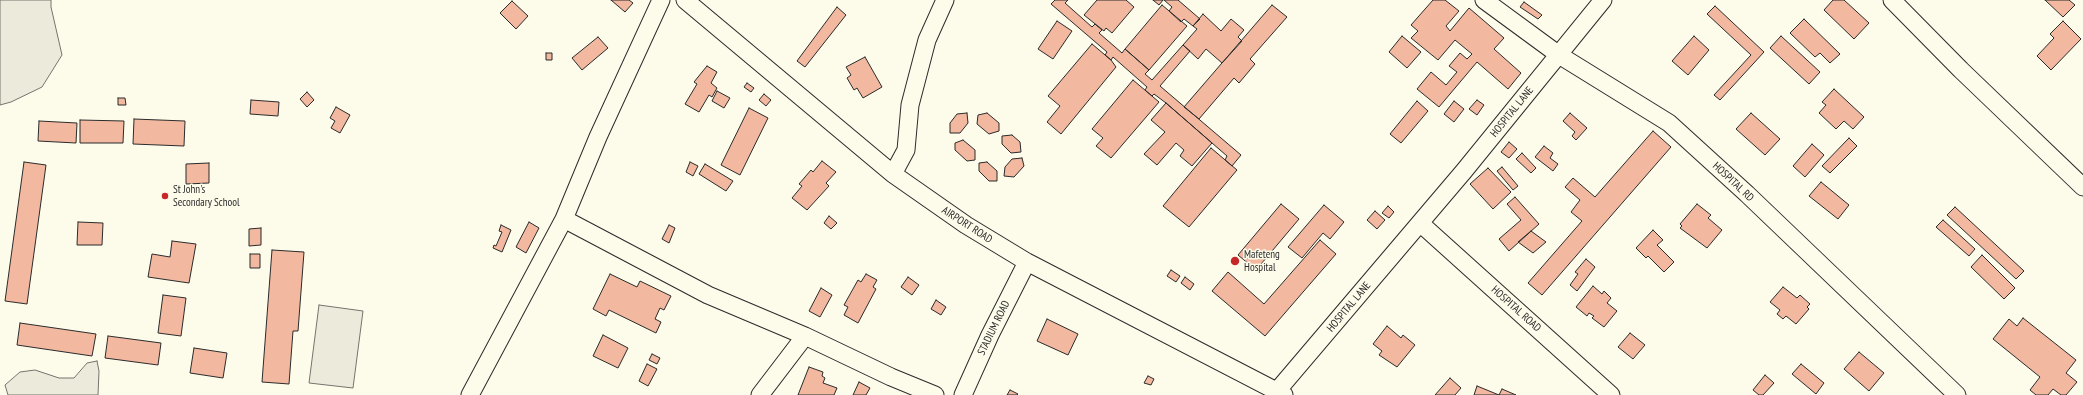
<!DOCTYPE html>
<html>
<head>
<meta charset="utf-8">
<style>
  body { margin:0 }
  canvas { display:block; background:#fdfbea }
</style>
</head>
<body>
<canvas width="2083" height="395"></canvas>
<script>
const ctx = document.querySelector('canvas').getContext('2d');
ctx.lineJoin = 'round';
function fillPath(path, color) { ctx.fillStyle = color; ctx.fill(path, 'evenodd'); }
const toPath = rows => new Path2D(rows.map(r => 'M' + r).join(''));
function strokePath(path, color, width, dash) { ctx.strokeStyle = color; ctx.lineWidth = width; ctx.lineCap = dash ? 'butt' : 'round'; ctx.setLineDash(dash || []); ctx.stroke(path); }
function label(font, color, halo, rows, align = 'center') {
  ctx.font = font + ' "PT Sans Narrow",sans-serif'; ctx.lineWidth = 3; ctx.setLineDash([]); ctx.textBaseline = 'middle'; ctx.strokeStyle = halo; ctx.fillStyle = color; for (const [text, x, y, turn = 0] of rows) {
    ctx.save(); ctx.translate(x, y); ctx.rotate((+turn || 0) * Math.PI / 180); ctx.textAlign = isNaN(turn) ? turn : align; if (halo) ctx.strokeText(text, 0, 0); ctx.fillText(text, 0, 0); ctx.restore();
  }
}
const green = toPath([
  [0,0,51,0,51,7,62,55,42,87,11,102,0,105,0,0],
  [319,305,363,311,353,388,309,383,319,305],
  [97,361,99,371,98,395,8,395,5,385,20,372,35,370,59,378,74,378,87,363,97,361]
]);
fillPath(green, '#ecebdb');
strokePath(green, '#74746e', 1);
const building = toPath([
  [611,0,629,0,633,3,625,12,611,0],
  [1055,0,1068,0,1065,3,1092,27,1095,24,1102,30,1099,33,1122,53,1125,49,1149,70,1145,74,1152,80,1183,45,1190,51,1160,86,1241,155,1232,166,1225,160,1227,156,1166,103,1154,94,1152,96,1145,90,1147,87,1113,57,1111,60,1105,55,1107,52,1051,4,1055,0],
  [1097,0,1126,0,1134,7,1112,33,1106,28,1104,31,1084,15,1097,0],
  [1153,0,1163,0,1159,5,1153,0],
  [1164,0,1178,0,1200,19,1193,26,1184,19,1181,22,1169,11,1172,7,1164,0],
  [1433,0,1445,0,1459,11,1446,26,1450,31,1469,8,1504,38,1494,49,1521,73,1508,89,1477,62,1439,107,1417,89,1431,72,1446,85,1457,72,1449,66,1460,53,1467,59,1472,54,1455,40,1438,60,1411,38,1418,31,1411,25,1433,0],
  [1833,0,1844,0,1869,23,1854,39,1824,10,1833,0],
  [2045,0,2069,0,2075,5,2063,17,2045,0],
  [512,1,528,16,516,29,500,13,512,1],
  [1524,2,1542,15,1538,19,1520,7,1524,2],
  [1162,5,1187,26,1149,70,1125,49,1162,5],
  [1272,5,1287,17,1250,59,1255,64,1239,83,1234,78,1199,119,1184,107,1272,5],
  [1715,6,1764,52,1720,100,1714,95,1751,55,1707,14,1715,6],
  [837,7,846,15,805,67,797,61,837,7],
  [1203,14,1221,31,1231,19,1244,30,1238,37,1242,41,1222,63,1206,49,1198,59,1183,45,1197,29,1193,26,1203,14],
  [1804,19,1840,54,1830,63,1820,53,1815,57,1790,33,1804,19],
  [1057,21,1072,31,1053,59,1038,49,1057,21],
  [2063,21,2081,39,2051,70,2037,56,2054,38,2050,34,2063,21],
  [1402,36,1421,52,1407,68,1389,52,1402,36],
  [1694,36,1709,50,1688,75,1672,61,1694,36],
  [1781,36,1820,72,1809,84,1770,48,1781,36],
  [598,37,608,48,582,70,572,58,598,37],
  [1092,44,1111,60,1116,67,1061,134,1047,122,1060,106,1048,96,1092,44],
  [546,53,552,53,552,60,546,60,546,53],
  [865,57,882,87,863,98,857,88,854,90,847,78,851,75,846,67,865,57],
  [707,66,717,72,711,83,717,88,712,97,709,95,699,112,685,104,697,84,694,82,707,66],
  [1133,80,1159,102,1111,158,1096,146,1103,138,1092,129,1133,80],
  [747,83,754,88,751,92,744,87,747,83],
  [1834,89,1864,117,1853,129,1844,121,1836,129,1819,113,1826,105,1822,102,1834,89],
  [717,91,730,98,724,108,712,101,717,91],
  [307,92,314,100,307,107,300,99,307,92],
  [764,94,771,100,766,106,759,100,764,94],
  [118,98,125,98,126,105,118,105,118,98],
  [251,100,279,102,278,116,250,114,251,100],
  [1477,100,1484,105,1477,115,1469,109,1477,100],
  [1417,101,1428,111,1401,143,1390,134,1417,101],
  [1454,101,1464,109,1454,122,1444,114,1454,101],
  [1166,103,1212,143,1192,166,1180,156,1184,150,1176,143,1157,165,1144,154,1165,132,1151,120,1166,103],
  [336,107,350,115,340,133,331,128,335,121,330,118,336,107],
  [749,108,768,118,740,175,721,165,749,108],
  [967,113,968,123,960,133,950,133,950,123,957,114,967,113],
  [987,113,999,123,999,131,989,134,977,124,978,115,987,113],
  [1570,113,1587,128,1576,140,1572,136,1575,132,1563,121,1570,113],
  [1751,113,1780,139,1765,155,1736,129,1751,113],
  [134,119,185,121,184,146,133,144,134,119],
  [80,120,124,121,123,143,80,143,80,120],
  [39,121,77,123,76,143,38,141,39,121],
  [1653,131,1671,147,1542,295,1528,283,1582,221,1571,212,1580,200,1565,187,1573,178,1595,197,1653,131],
  [1012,135,1020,142,1021,152,1011,153,1002,144,1002,136,1012,135],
  [1849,138,1857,146,1830,173,1822,166,1849,138],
  [963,140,975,150,975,160,967,161,955,150,955,143,963,140],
  [1509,142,1517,149,1509,158,1501,152,1509,142],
  [1812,144,1824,155,1805,177,1793,166,1812,144],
  [1544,146,1553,153,1550,158,1558,164,1553,171,1535,157,1544,146],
  [1211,148,1237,170,1189,227,1163,206,1211,148],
  [1522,153,1536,168,1531,173,1516,159,1522,153],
  [1022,158,1024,166,1014,177,1004,176,1005,167,1012,159,1022,158],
  [822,161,836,172,826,183,829,186,807,210,792,198,802,186,799,184,811,170,813,172,822,161],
  [24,162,46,165,27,304,5,301,24,162],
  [690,162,698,166,693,176,686,172,690,162],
  [987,162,997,171,997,181,989,181,979,171,979,163,987,162],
  [209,163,209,183,186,184,186,164,209,163],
  [705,164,733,181,726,191,699,174,705,164],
  [1502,167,1518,186,1513,190,1497,171,1502,167],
  [1488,168,1511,192,1493,209,1470,184,1488,168],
  [1821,182,1849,205,1838,219,1809,196,1821,182],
  [1515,197,1539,224,1509,251,1499,239,1521,220,1507,204,1515,197],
  [1281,204,1299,219,1256,270,1238,255,1281,204],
  [1697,204,1711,215,1708,218,1722,230,1707,248,1680,228,1682,226,1680,224,1697,204],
  [1324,205,1344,222,1330,239,1323,233,1302,258,1288,247,1324,205],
  [1388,206,1394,212,1389,218,1382,213,1388,206],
  [1955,207,2024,271,2016,279,1947,215,1955,207],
  [1375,211,1385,220,1377,229,1367,220,1375,211],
  [829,216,837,223,831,229,824,223,829,216],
  [1943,220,1975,249,1969,256,1936,227,1943,220],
  [78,222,103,223,102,245,77,245,78,222],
  [529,222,539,228,526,253,516,247,529,222],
  [501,225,511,230,502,252,493,248,494,245,496,246,502,232,499,231,501,225],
  [669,225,675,228,669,243,662,239,669,225],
  [261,228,261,245,249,246,249,229,261,228],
  [1653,230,1663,240,1657,245,1674,262,1664,272,1648,256,1646,258,1636,248,1653,230],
  [1531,231,1546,242,1533,253,1518,242,1531,231],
  [1320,240,1336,254,1265,336,1212,291,1228,272,1264,304,1320,240],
  [172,241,196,244,189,283,148,277,152,254,170,257,172,241],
  [272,250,304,252,298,331,293,331,289,384,262,382,272,250],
  [250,254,260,254,260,268,250,268,250,254],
  [1982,255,2015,288,2004,299,1971,267,1982,255],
  [1586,259,1595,267,1577,291,1570,285,1578,274,1575,272,1586,259],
  [1171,270,1180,276,1176,282,1167,276,1171,270],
  [610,274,637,287,640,281,671,296,664,310,660,308,655,319,661,322,656,333,609,310,606,316,593,309,610,274],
  [866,274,877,280,873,287,876,289,858,323,844,315,848,307,844,305,858,280,861,282,866,274],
  [908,277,919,285,912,295,901,287,908,277],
  [1185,277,1194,284,1190,290,1181,283,1185,277],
  [1593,286,1602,294,1604,291,1611,298,1607,303,1617,311,1604,327,1592,318,1594,316,1589,313,1587,316,1576,307,1593,286],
  [1783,287,1797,298,1800,295,1810,304,1807,307,1809,309,1796,324,1786,316,1783,319,1777,314,1780,310,1770,302,1783,287],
  [821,288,832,295,820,317,809,311,821,288],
  [163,295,186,298,181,336,158,333,163,295],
  [936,300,946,307,941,315,931,309,936,300],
  [2023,318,2076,360,2066,373,2077,382,2066,395,2061,395,2053,389,2048,395,2036,395,2030,390,2040,377,1993,339,2009,319,2017,326,2023,318],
  [1047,319,1078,334,1068,355,1037,341,1047,319],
  [20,323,96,334,92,356,17,345,20,323],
  [1387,326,1401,338,1403,335,1415,345,1397,367,1379,355,1382,351,1373,344,1387,326],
  [1630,333,1645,345,1633,359,1618,347,1630,333],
  [603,335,628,348,618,368,593,356,603,335],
  [108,336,161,343,158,365,105,358,108,336],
  [194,348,227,353,223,378,190,373,194,348],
  [1859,352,1884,373,1869,391,1844,369,1859,352],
  [652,354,660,358,657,364,649,360,652,354],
  [647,364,657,369,648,386,639,381,647,364],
  [1801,364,1824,383,1816,394,1792,374,1801,364],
  [809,367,823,372,822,376,825,378,823,383,837,388,834,395,798,395,809,367],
  [1765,375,1774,383,1763,395,1759,395,1753,390,1765,375],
  [1148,376,1154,379,1151,385,1144,383,1148,376],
  [1450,378,1461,388,1455,395,1435,395,1450,378],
  [859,382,870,388,866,395,853,395,859,382],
  [1477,386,1499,395,1474,395,1477,386],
  [1502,389,1516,395,1499,395,1502,389],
  [1010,390,1018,394,1017,395,1007,395,1010,390]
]);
fillPath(building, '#f2b8a0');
strokePath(building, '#2b2b2b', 1);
const minor = toPath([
  [685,0,893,174,966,225,1027,262,1284,395],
  [1484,0,1559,55,1669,123,1747,194,1957,395],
  [1892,0,1961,70,2083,187],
  [893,174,906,150,910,105,927,40,945,0],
  [564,219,708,295,805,336,891,377,935,395],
  [1420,223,1611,395],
  [1277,391,1464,171,1603,0],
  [470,395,564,219,598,137,661,0],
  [760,395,805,336],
  [963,395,990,335,1027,262]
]);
strokePath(minor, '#2b2b2b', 19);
strokePath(minor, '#fdfbea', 17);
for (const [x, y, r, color] of [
  [165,196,4,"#c62828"],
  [1235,261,5,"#c62828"]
]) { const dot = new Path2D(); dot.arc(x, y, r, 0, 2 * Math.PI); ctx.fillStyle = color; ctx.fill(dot); strokePath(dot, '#fdfbea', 1.5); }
label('11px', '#2b2b2b', '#fdfbea', [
  ["HOSPITAL LANE",1512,112,-51],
  ["HOSPITAL RD",1733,182,43],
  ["AIRPORT ROAD",967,225,33],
  ["HOSPITAL LANE",1349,307,-50],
  ["HOSPITAL ROAD",1516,309,42],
  ["STADIUM ROAD",994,328,-64]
]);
label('11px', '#2b2b2b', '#fdfbea', [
  ["St John's",173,190],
  ["Secondary School",173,203],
  ["Mafeteng",1244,255],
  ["Hospital",1244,268]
], 'left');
</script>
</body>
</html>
